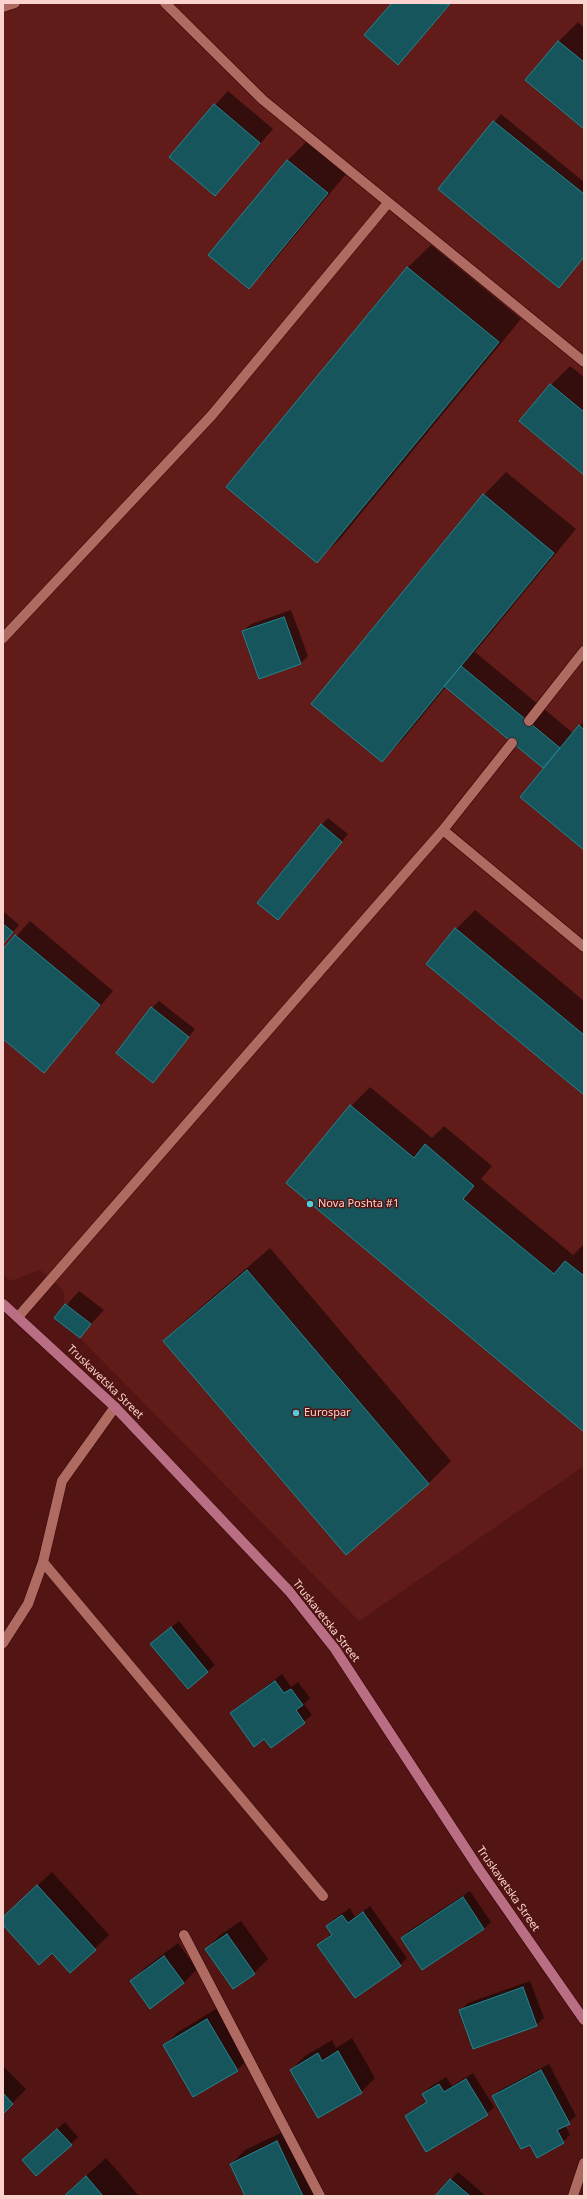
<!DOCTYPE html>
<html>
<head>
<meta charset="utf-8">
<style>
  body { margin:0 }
  #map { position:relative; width:587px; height:2199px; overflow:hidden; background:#521513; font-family:"Noto Sans",sans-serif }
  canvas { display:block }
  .frame { position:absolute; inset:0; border:4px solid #fad3ce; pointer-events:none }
</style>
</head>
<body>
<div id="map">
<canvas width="587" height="2199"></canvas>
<div class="frame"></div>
</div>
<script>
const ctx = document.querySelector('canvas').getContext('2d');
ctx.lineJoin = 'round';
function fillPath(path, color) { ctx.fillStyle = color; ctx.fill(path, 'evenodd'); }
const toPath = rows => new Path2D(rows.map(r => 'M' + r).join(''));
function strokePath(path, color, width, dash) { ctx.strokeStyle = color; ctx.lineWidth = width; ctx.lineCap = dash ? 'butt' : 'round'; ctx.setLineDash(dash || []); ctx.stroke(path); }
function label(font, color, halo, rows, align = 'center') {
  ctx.font = font + ' "Noto Sans",sans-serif'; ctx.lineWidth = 3; ctx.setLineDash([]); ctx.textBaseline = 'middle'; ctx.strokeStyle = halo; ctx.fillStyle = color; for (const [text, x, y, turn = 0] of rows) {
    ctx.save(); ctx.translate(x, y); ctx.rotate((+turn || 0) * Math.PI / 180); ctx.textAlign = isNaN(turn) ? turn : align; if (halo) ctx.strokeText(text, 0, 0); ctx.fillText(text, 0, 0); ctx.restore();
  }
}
fillPath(toPath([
  [3,3,584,3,584,1466,359,1621,80,1338,91,1324,65,1304,63,1290,40,1270,10,1281,3,1274]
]), '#611c19');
fillPath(toPath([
  [393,3,452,3,398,63,365,35],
  [578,22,584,28,584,128,526,80,559,41],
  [228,91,273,129,215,195,215,105],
  [501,114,584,182,584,258,559,286,439,189],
  [307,141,346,174,268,268,249,287,210,255,288,160],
  [431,245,521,319,340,539,317,561,227,487,408,267],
  [570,366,584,377,584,473,551,385],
  [506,472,576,529,475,652,573,733,584,721,584,848,545,768,446,687,404,738,382,761,484,495],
  [291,610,308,656,301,663,243,631,251,624],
  [328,818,348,834,278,919,321,825],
  [475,910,584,1001,584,1094,456,929],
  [3,911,19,925,3,944],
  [30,921,113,991,44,1072,3,1038,3,951],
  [159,1001,195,1029,160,1074,152,1008],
  [370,1087,432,1138,444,1126,492,1166,481,1179,573,1255,584,1244,584,1430,287,1183,351,1106],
  [270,1248,451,1461,428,1484,165,1341,187,1319],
  [79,1291,104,1310,79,1337,55,1318],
  [179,1621,215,1665,207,1672,159,1637],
  [282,1674,291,1687,298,1682,310,1698,304,1704,312,1715,271,1747,264,1737,231,1713],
  [52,1872,109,1935,70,1972,52,1952,3,1924,3,1918],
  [470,1891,491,1922,484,1929,402,1938,409,1931],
  [370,1906,407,1958,400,1965,319,1945,332,1933,327,1926,334,1919,350,1908,355,1917],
  [241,1921,268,1959,254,1973,207,1949,220,1935],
  [178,1943,197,1969,184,1983,131,1981,145,1968],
  [530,1981,544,2018,536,2025,461,2010,468,2003],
  [221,2006,251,2056,237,2070,164,2046,178,2032],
  [352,2038,375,2078,361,2092,319,2117,291,2070,305,2056,332,2040,336,2048],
  [549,2064,576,2116,565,2125,570,2135,563,2142,530,2143,493,2097,500,2090],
  [3,2066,26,2089,3,2113],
  [473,2073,494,2107,487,2114,406,2116,427,2101,423,2094,430,2087,446,2077,452,2086],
  [65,2122,78,2137,71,2144,30,2153],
  [291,2128,323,2195,246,2196,231,2164,245,2150],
  [106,2158,139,2196,63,2196],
  [458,2172,486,2196,437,2196]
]), '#0007');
const building = toPath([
  [392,3,450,4,398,65,364,35,392,3],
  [558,41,584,62,584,129,525,80,558,41],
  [214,104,260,143,215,196,169,157,214,104],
  [493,121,584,194,584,257,559,288,438,189,493,121],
  [287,160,328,193,249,289,208,255,287,160],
  [407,267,499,342,317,563,226,487,407,267],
  [550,384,584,412,584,475,519,421,550,384],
  [483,494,554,553,382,762,311,704,483,494],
  [284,617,301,664,259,679,242,631,284,617],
  [461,666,560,748,543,768,444,686,461,666],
  [579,725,584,730,584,850,520,797,579,725],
  [321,824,342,842,278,920,257,903,321,824],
  [3,924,13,932,3,944,3,924],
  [455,928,584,1035,584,1095,426,964,455,928],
  [15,935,100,1005,44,1073,3,1039,3,949,15,935],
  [151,1007,189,1037,153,1083,116,1053,151,1007],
  [350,1105,414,1158,425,1144,474,1186,463,1199,554,1274,565,1261,584,1276,584,1432,286,1183,350,1105],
  [247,1270,429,1484,346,1555,163,1341,247,1270],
  [65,1304,91,1324,80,1338,54,1318,65,1304],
  [171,1627,208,1672,188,1689,150,1644,171,1627],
  [275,1681,284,1693,291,1689,303,1705,296,1710,305,1723,271,1748,264,1739,254,1747,230,1713,275,1681],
  [37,1885,96,1950,70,1973,52,1953,39,1965,3,1925,3,1917,37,1885],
  [463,1897,484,1929,422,1970,401,1938,463,1897],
  [363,1912,401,1966,355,1998,317,1945,332,1935,326,1926,342,1915,348,1923,363,1912],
  [227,1934,255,1974,233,1989,205,1949,227,1934],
  [164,1956,184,1983,150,2009,130,1981,164,1956],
  [523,1987,537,2026,473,2049,459,2010,523,1987],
  [207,2019,238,2071,193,2097,163,2045,207,2019],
  [338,2051,362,2093,318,2118,290,2070,318,2053,322,2061,338,2051],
  [541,2070,570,2124,557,2130,564,2143,537,2158,530,2145,521,2149,492,2096,541,2070],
  [466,2079,488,2115,426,2152,405,2116,427,2102,422,2094,439,2084,444,2092,466,2079],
  [3,2093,13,2104,3,2114,3,2093],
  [57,2129,72,2145,36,2176,22,2160,57,2129],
  [277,2141,303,2196,245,2196,230,2164,277,2141],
  [86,2176,103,2196,64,2196,86,2176],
  [450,2179,470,2196,435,2196,450,2179]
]);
fillPath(building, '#17555c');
strokePath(building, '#1f8793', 1);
const service = toPath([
  [165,3,263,100,584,362],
  [3,7,15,3],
  [3,638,212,415,388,203],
  [529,721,584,651],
  [443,830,584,947],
  [18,1317,443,830,512,743],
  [43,1562,323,1896],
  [3,1643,28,1604,43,1562,62,1481,115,1407],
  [184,1935,320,2196]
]);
const minor = toPath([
  [573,2196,584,2163]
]);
const secondary = toPath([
  [3,1304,115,1407,289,1591,335,1649,479,1869,584,2020]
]);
strokePath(service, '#2f0303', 11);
strokePath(minor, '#2f0303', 11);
strokePath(secondary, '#2f0303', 11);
strokePath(service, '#af6a62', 10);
strokePath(minor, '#af6a62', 10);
strokePath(secondary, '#b96e84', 10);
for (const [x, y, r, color] of [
  [310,1204,4,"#53cbda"],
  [296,1413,4,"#53cbda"]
]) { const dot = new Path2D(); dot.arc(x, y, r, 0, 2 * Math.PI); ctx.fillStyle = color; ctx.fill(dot); strokePath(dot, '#521513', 1.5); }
label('11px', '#fad3ce', '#521513', [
  ["Nova Poshta #1",318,1204],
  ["Eurospar",304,1413]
], 'left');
label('11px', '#fad3ce', '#521513', [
  ["Truskavetska Street",105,1382,44],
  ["Truskavetska Street",326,1621,52],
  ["Truskavetska Street",508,1889,55]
]);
</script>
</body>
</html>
